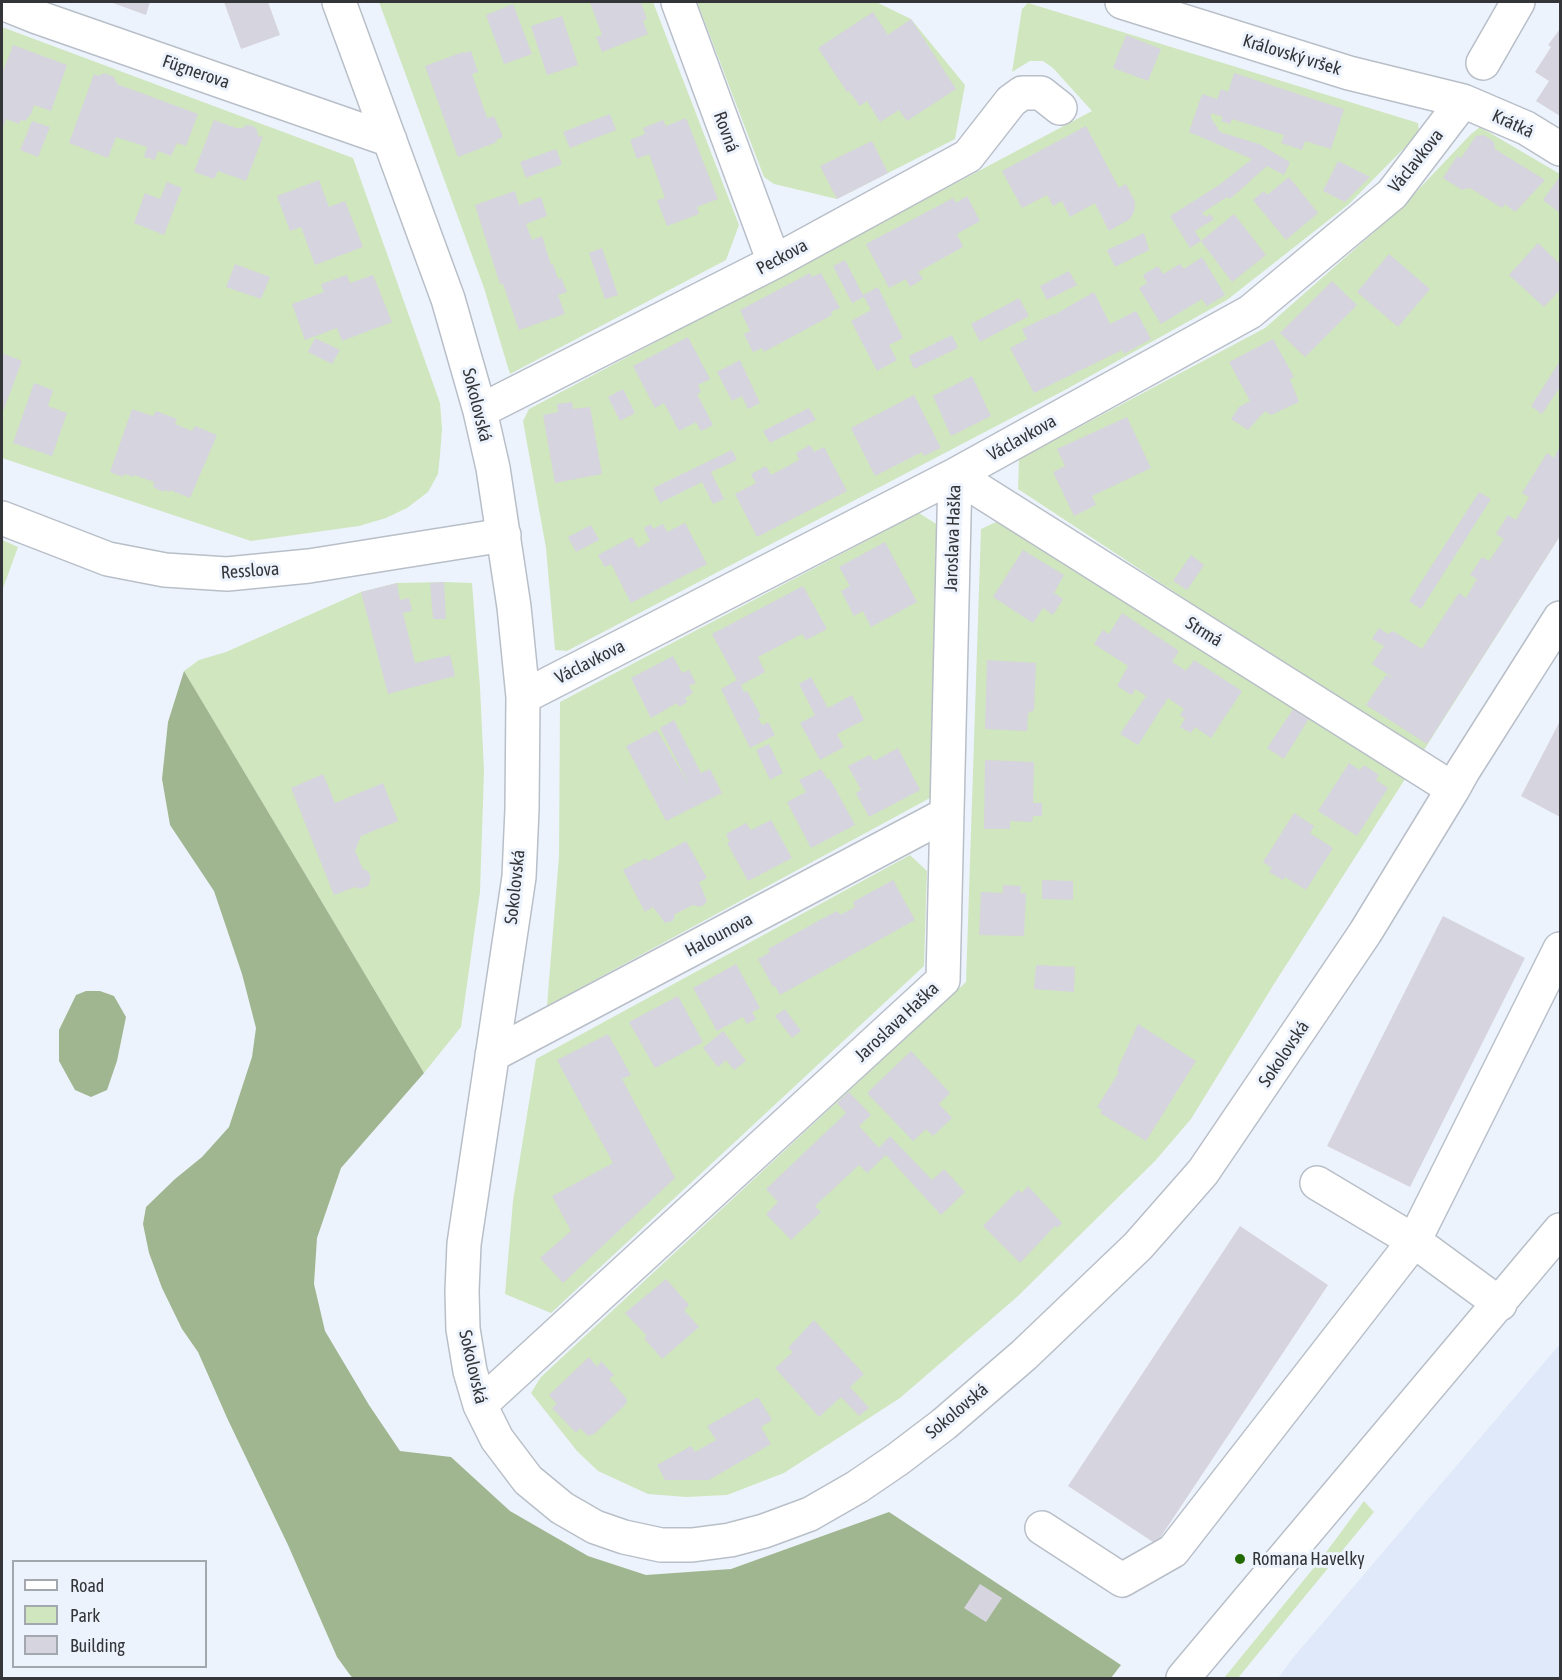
<!DOCTYPE html>
<html>
<head>
<meta charset="utf-8">
<style>
  body { margin:0 }
  #map { position:relative; width:1562px; height:1680px; overflow:hidden; background:#edf3fc; font-family:"Asap Condensed",sans-serif }
  canvas { display:block }
  .frame { position:absolute; inset:0; border:3px solid #333539; pointer-events:none }
  .legend { position:absolute; left:12px; top:1560px; width:195px; height:108px; box-sizing:border-box; background:#edf3fc; border:2px solid #a3a7ae; margin:0; padding:8px 10px; list-style:none; font-size:18px; color:#333539 }
  .legend li { display:flex; align-items:center; gap:12px; height:30px }
  .legend b { width:30px; border:2px solid #a3a7ae }
</style>
</head>
<body>
<div id="map">
<canvas width="1562" height="1680"></canvas>
<div class="frame"></div>
<ul class="legend">
<li><b style="height:8px;background:#fff"></b>Road</li>
<li><b style="height:16px;background:#d0e6bf"></b>Park</li>
<li><b style="height:16px;background:#d6d4de"></b>Building</li>
</ul>
</div>
<script>
const ctx = document.querySelector('canvas').getContext('2d');
ctx.lineJoin = 'round';
function fillPath(path, color) { ctx.fillStyle = color; ctx.fill(path, 'evenodd'); }
const toPath = rows => new Path2D(rows.map(r => 'M' + r).join(''));
function strokePath(path, color, width, dash) { ctx.strokeStyle = color; ctx.lineWidth = width; ctx.lineCap = dash ? 'butt' : 'round'; ctx.setLineDash(dash || []); ctx.stroke(path); }
function label(font, color, halo, rows, align = 'center') {
  ctx.font = font + ' "Asap Condensed",sans-serif'; ctx.lineWidth = 6; ctx.setLineDash([]); ctx.textBaseline = 'middle'; ctx.strokeStyle = halo; ctx.fillStyle = color; for (const [text, x, y, turn = 0] of rows) {
    ctx.save(); ctx.translate(x, y); ctx.rotate((+turn || 0) * Math.PI / 180); ctx.textAlign = isNaN(turn) ? turn : align; if (halo) ctx.strokeText(text, 0, 0); ctx.fillText(text, 0, 0); ctx.restore();
  }
}
fillPath(toPath([
  [1560,1344,1560,1678,1278,1678,1292,1659]
]), '#dfe9f9');
fillPath(toPath([
  [379,2,653,2,739,225,726,260,510,374,484,288],
  [697,2,876,2,911,19,965,85,955,139,837,199,774,184,764,177],
  [1028,3,1418,123,1419,133,1349,204,1227,300,1065,390,567,651,555,650,546,548,523,421,529,409,1092,111,1053,68,1043,61,1030,61,1012,72,1022,9],
  [2,27,353,158,440,403,442,429,440,455,438,474,428,492,407,508,386,518,359,526,251,541,2,458],
  [1480,127,1560,174,1560,536,1424,750,1194,605,1018,489,1019,459,1265,328,1397,212,1471,134],
  [919,513,941,527,930,798,547,1006,559,856,560,702],
  [1007,517,1407,776,1274,984,1191,1119,1155,1161,1017,1297,900,1398,784,1473,727,1495,686,1497,648,1494,598,1471,577,1451,531,1393,541,1377,966,982,981,529],
  [2,540,18,547,2,591],
  [444,582,472,583,480,687,484,771,480,892,461,1027,424,1073,184,671,199,660,226,652,361,592,397,583],
  [910,855,927,871,924,966,551,1313,505,1294,513,1201,536,1059],
  [1364,1501,1374,1512,1238,1678,1224,1678,1321,1559]
]), '#d0e6bf');
fillPath(toPath([
  [184,671,424,1073,341,1168,317,1238,314,1284,325,1331,369,1405,400,1451,451,1457,510,1511,588,1556,646,1575,731,1569,889,1512,1121,1665,1111,1678,353,1678,350,1675,337,1657,288,1545,228,1420,198,1352,182,1329,162,1288,149,1253,143,1224,146,1207,175,1179,202,1157,229,1127,252,1057,256,1028,242,974,214,891,170,825,162,779,168,722],
  [86,991,100,991,114,996,126,1017,117,1061,107,1090,91,1097,75,1090,59,1061,59,1030,76,995]
]), '#a0b690');
fillPath(toPath([
  [110,2,150,2,146,15],
  [224,2,268,2,280,35,241,49],
  [590,2,641,2,647,19,643,21,648,34,602,52,596,37,602,35],
  [513,4,532,54,504,64,486,15],
  [873,12,888,35,911,19,956,89,907,121,899,110,880,122,867,101,860,106,849,91,847,92,818,48],
  [562,16,578,65,547,75,531,26],
  [1560,29,1560,116,1536,101,1549,81,1535,72,1551,47,1548,45],
  [1126,35,1161,49,1148,81,1113,68],
  [13,45,67,65,51,111,34,105,31,114,25,121,21,120,19,124,6,119,2,131,2,74],
  [471,51,478,72,472,74,487,118,494,116,503,137,496,140,497,142,458,157,425,66,463,52,464,53],
  [104,73,114,77,117,84,198,114,186,146,177,143,171,156,158,151,155,160,144,157,147,147,116,137,108,158,69,143,94,74,99,76],
  [1234,73,1344,109,1331,149,1305,141,1302,150,1281,143,1284,135,1232,119,1230,124,1221,121,1223,117,1211,113,1211,118,1220,132,1259,144,1290,162,1284,175,1267,166,1230,199,1227,197,1202,213,1206,217,1210,214,1214,219,1195,231,1201,241,1190,248,1170,216,1219,185,1252,159,1189,132,1202,94,1217,99,1221,89,1228,92],
  [610,114,616,130,570,148,563,132],
  [686,118,718,199,697,207,699,214,667,226,657,200,665,198,649,154,637,159,630,140,645,134,643,128,663,120,666,126],
  [214,120,236,128,242,128,247,125,253,126,257,130,258,136,263,137,246,181,218,171,214,179,194,172],
  [32,121,50,127,38,157,20,150],
  [1086,126,1119,188,1126,184,1135,202,1134,212,1130,219,1109,231,1095,203,1070,217,1062,201,1053,206,1047,195,1022,208,1002,171],
  [1484,135,1494,142,1495,149,1545,180,1515,212,1505,204,1502,208,1470,188,1462,190,1443,178,1457,156,1461,158,1476,136],
  [872,141,888,173,837,199,820,166],
  [556,149,562,164,526,178,520,162],
  [1338,161,1370,177,1345,202,1323,191],
  [1560,176,1560,213,1543,200],
  [1289,177,1318,213,1286,240,1253,200,1264,191,1267,195],
  [319,180,329,207,345,201,363,247,315,265,301,227,290,231,277,196],
  [167,182,182,188,164,235,134,223,145,193,160,199],
  [515,191,519,205,541,197,547,216,526,224,532,240,542,236,551,265,553,264,558,279,561,278,567,292,558,295,565,314,519,330,503,284,500,284,475,205],
  [967,196,980,221,957,234,963,247,918,272,923,279,910,287,906,279,889,288,866,244,953,198,956,203],
  [1234,214,1266,255,1232,282,1201,241],
  [1144,233,1149,250,1115,267,1107,250],
  [1538,243,1560,264,1560,292,1559,291,1544,307,1509,275],
  [602,248,618,295,605,299,589,253],
  [1389,254,1430,289,1398,327,1357,292],
  [1202,257,1225,295,1207,306,1202,299,1161,324,1139,288,1147,283,1143,275,1158,266,1163,274,1180,264,1184,269],
  [845,260,863,295,878,287,903,338,889,345,897,360,877,371,851,321,871,310,864,297,852,303,833,266],
  [235,264,270,277,261,299,226,287],
  [1069,271,1077,285,1047,300,1040,286],
  [810,273,812,277,821,273,840,308,831,312,832,315,764,352,762,348,753,352,744,334,750,331,740,310],
  [347,275,350,283,373,275,392,322,342,341,337,328,305,340,292,304,324,292,321,284],
  [1332,281,1357,305,1305,357,1280,333],
  [1094,292,1110,324,1136,311,1151,339,1124,354,1122,350,1034,393,1010,348,1027,339,1022,329,1053,314,1054,315],
  [1019,298,1029,316,980,342,971,324],
  [952,335,958,348,914,369,909,356],
  [688,337,710,379,698,385,701,392,697,394,713,425,701,431,696,422,679,431,664,403,655,408,633,366],
  [315,338,340,350,332,364,308,352],
  [1273,339,1294,377,1290,379,1299,402,1271,415,1265,411,1248,430,1231,419,1239,407,1250,401,1229,362],
  [2,353,22,361,2,414],
  [740,360,760,403,748,409,742,396,732,401,717,372],
  [1560,361,1560,387,1542,414,1531,406],
  [972,376,991,416,951,436,933,396],
  [34,383,53,390,48,406,67,413,52,456,13,443],
  [623,389,635,413,620,421,608,397],
  [914,395,941,448,924,456,922,452,875,476,851,428],
  [572,402,573,409,590,407,602,474,555,483,543,415,558,412,557,404],
  [809,408,816,420,770,443,763,431],
  [132,409,153,416,156,411,177,419,175,424,192,431,195,426,217,435,190,498,170,490,169,492,164,490,163,492,153,487,154,482,134,475,134,477,124,474,123,477,110,472],
  [1127,417,1151,468,1092,496,1096,505,1074,516,1053,472,1065,466,1057,449],
  [810,445,814,452,824,447,847,491,757,537,735,494,756,483,751,474,766,466,771,475,799,460,796,453],
  [1560,446,1560,536,1427,744,1366,705,1386,675,1395,679,1372,664,1384,646,1372,639,1379,628,1388,634,1393,631,1422,649,1459,593,1466,598,1477,579,1470,575,1482,557,1489,561,1504,539,1496,534,1508,515,1516,520,1529,497,1522,493,1547,453,1554,458],
  [732,450,737,460,711,472,724,499,713,504,702,482,660,503,653,488],
  [1479,492,1491,499,1421,609,1409,601],
  [685,523,707,564,631,603,611,564,605,567,598,555,632,537,638,548,650,541,644,528,651,524,653,529,663,524,667,532],
  [591,525,599,540,576,552,568,537],
  [885,542,917,602,871,627,863,611,854,616,841,591,850,586,839,567],
  [1023,550,1064,575,1054,593,1063,599,1053,615,1043,608,1033,623,993,597],
  [1191,555,1204,565,1187,590,1173,581],
  [444,582,446,619,433,619,430,583],
  [397,583,400,600,409,598,412,611,403,613,415,663,450,655,455,676,388,694,361,592],
  [803,586,827,629,806,640,802,634,758,657,765,672,741,685,744,692,747,691,761,716,758,718,762,725,768,722,775,735,750,748,721,689,737,680,712,634],
  [1122,613,1179,651,1172,662,1186,671,1194,660,1242,691,1211,738,1195,727,1191,733,1180,727,1185,719,1180,715,1184,709,1168,698,1138,745,1120,734,1146,696,1135,689,1132,695,1117,686,1128,666,1094,644,1103,630,1109,634],
  [673,656,682,673,689,670,696,683,689,686,693,693,685,698,687,702,679,707,677,703,651,718,631,678],
  [987,660,1036,663,1034,710,1028,713,1027,731,985,729],
  [811,677,828,708,852,695,864,720,837,734,844,747,820,760,800,723,815,715,799,684],
  [1296,705,1311,715,1284,759,1267,748],
  [674,720,701,773,710,769,722,793,666,821,626,746,657,730,691,788,660,728],
  [1560,721,1560,817,1521,796],
  [769,744,783,773,770,780,756,750],
  [898,748,920,790,869,817,856,793,861,790,848,766,870,755,874,761],
  [985,760,1034,762,1033,803,1042,803,1042,816,1033,816,1032,822,1010,821,1010,829,984,829],
  [1349,763,1360,770,1364,765,1379,775,1376,780,1388,788,1357,836,1318,811],
  [821,769,828,780,830,779,855,825,811,848,787,802,806,792,799,780],
  [323,774,335,803,383,783,398,821,361,836,355,851,363,869,368,871,371,878,368,886,360,889,355,887,334,895,291,788],
  [1294,813,1314,826,1310,833,1333,848,1306,890,1285,877,1283,880,1269,872,1272,868,1263,862],
  [771,820,792,858,748,881,727,843,730,842,726,834,746,823,751,830],
  [686,841,707,878,699,882,707,901,704,905,699,907,693,905,675,914,673,921,665,923,653,907,645,912,623,870,646,858,648,861],
  [893,880,915,920,780,995,775,986,773,987,758,959,770,952,768,949,818,921,837,911,840,915,855,907,853,902],
  [1042,880,1073,881,1073,900,1042,899],
  [1003,885,1021,886,1020,893,1026,893,1024,936,979,935,981,892,1003,893],
  [1443,916,1525,958,1410,1187,1327,1146],
  [736,964,760,1008,752,1012,756,1019,747,1024,743,1017,717,1031,693,988],
  [1036,965,1075,967,1074,992,1034,989],
  [678,996,703,1042,655,1068,629,1022],
  [785,1009,801,1031,792,1038,775,1016],
  [1138,1024,1196,1061,1146,1141,1100,1113,1102,1110,1097,1107,1119,1072,1117,1070],
  [723,1031,746,1061,734,1070,726,1060,718,1067,703,1048],
  [608,1034,631,1075,622,1079,675,1178,563,1283,540,1258,571,1231,552,1196,613,1163,557,1060],
  [911,1051,950,1093,939,1104,952,1118,933,1136,926,1129,913,1141,867,1093],
  [849,1092,871,1115,859,1126,879,1148,890,1136,932,1180,944,1169,965,1192,941,1215,886,1155,867,1173,859,1165,815,1206,821,1212,791,1240,766,1214,778,1202,766,1189,846,1113,837,1103],
  [1028,1186,1062,1223,1057,1228,1055,1226,1020,1263,983,1226,1018,1190,1022,1193],
  [1240,1226,1328,1285,1156,1544,1068,1486],
  [666,1279,689,1305,684,1310,699,1327,662,1359,644,1338,647,1336,625,1313],
  [814,1320,864,1374,850,1387,869,1408,859,1416,841,1397,819,1417,775,1368,793,1352,788,1348],
  [589,1357,597,1367,601,1361,614,1375,609,1379,626,1398,627,1401,624,1406,594,1434,588,1436,580,1428,576,1433,552,1408,557,1404,549,1395],
  [758,1397,772,1420,761,1427,771,1444,709,1480,665,1480,657,1465,691,1446,695,1452,716,1440,707,1426],
  [980,1584,1002,1598,986,1622,964,1608]
]), '#d6d4de');
const minor = toPath([
  [339,2,448,299,480,411,493,468,514,607,523,697,522,809,519,877,464,1244,462,1291,463,1329,470,1371,480,1405,497,1439,528,1480,562,1508,595,1527,624,1537,661,1545,692,1545,730,1540,764,1531,810,1514,857,1487,898,1459,944,1424,1024,1355,1138,1246,1203,1172,1365,933,1453,789,1463,771,1560,618],
  [678,2,774,262],
  [1122,2,1349,73,1463,101,1526,128,1560,149],
  [2,3,37,17,390,140],
  [1483,63,1518,2],
  [480,411,774,262,968,156,1011,101,1022,93,1041,93,1060,108],
  [955,475,1453,789],
  [2,518,108,559,165,570,227,574,309,566,504,535],
  [523,697,955,475,1250,312,1392,194,1463,101],
  [492,1055,945,815],
  [1500,1304,1414,1241,1560,949],
  [480,1405,943,980,955,475],
  [1042,1528,1122,1580,1173,1551,1414,1241,1317,1183],
  [1183,1678,1560,1230]
]);
strokePath(minor, '#b9bfc8', 36);
strokePath(minor, '#fff', 33);
for (const [x, y, r, color] of [
  [1240,1559,6,"#236a03"]
]) { const dot = new Path2D(); dot.arc(x, y, r, 0, 2 * Math.PI); ctx.fillStyle = color; ctx.fill(dot); strokePath(dot, '#edf3fc', 2); }
label('18px', '#333539', '#edf3fc', [
  ["Královský vršek",1292,55,17],
  ["Fügnerova",196,72,19],
  ["Krátká",1513,124,25],
  ["Rovná",726,132,70],
  ["Václavkova",1416,161,-51],
  ["Peckova",782,257,-28],
  ["Sokolovská",477,405,76],
  ["Václavkova",1022,438,-29],
  ["Jaroslava Haška",953,538,-88],
  ["Resslova",250,571,-4],
  ["Strmá",1204,632,32],
  ["Václavkova",590,662,-27],
  ["Sokolovská",515,887,-84],
  ["Halounova",719,935,-28],
  ["Jaroslava Haška",897,1022,-43],
  ["Sokolovská",1284,1054,-56],
  ["Sokolovská",473,1367,77],
  ["Sokolovská",957,1411,-40]
]);
label('18px', '#333539', '#edf3fc', [
  ["Romana Havelky",1252,1559]
], 'left');
</script>
</body>
</html>
